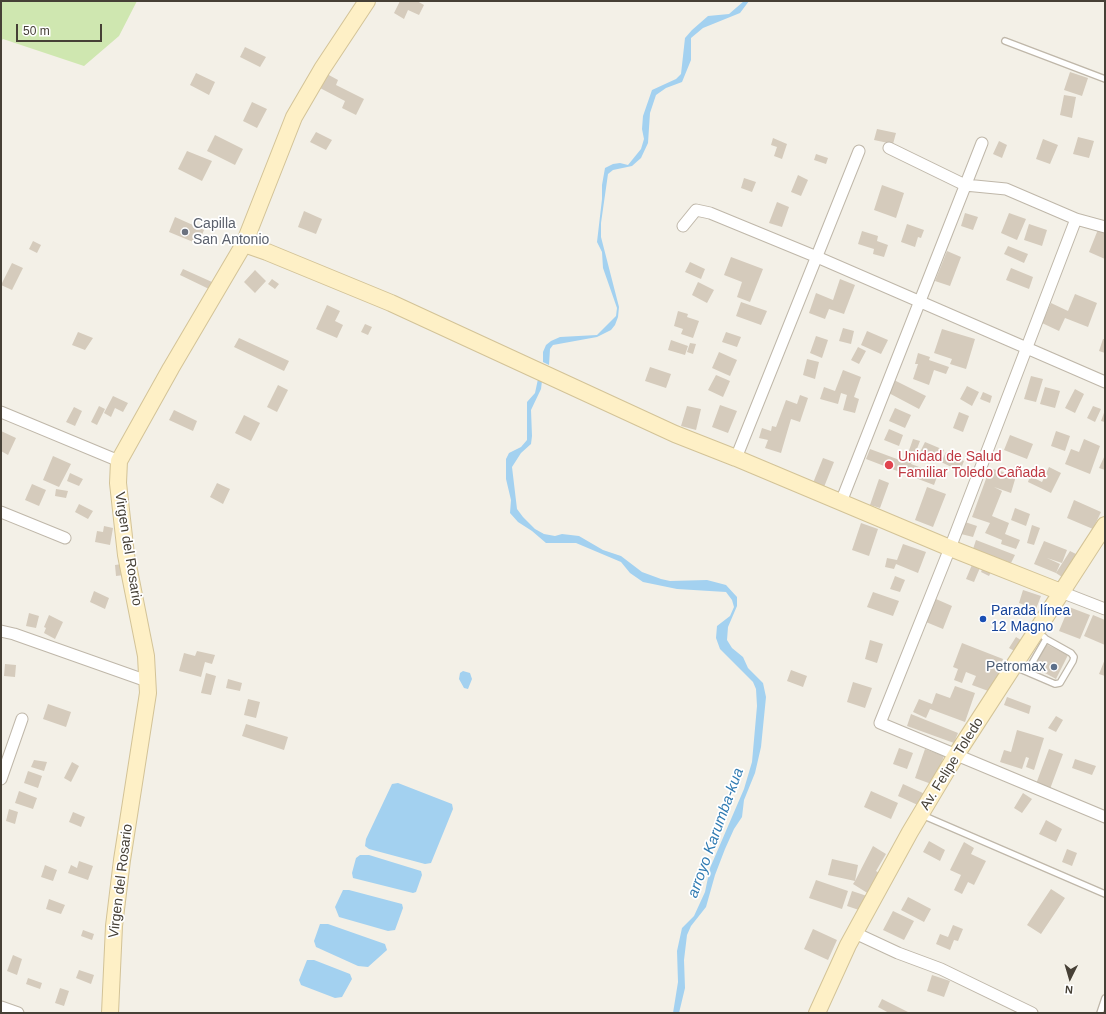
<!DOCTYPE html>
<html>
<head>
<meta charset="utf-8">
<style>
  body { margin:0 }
  #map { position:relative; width:1106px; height:1014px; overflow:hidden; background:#f3f0e7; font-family:Arial,sans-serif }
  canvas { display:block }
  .frame { position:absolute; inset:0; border:2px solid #464036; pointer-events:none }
  .north { position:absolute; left:1050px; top:958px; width:40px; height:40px; -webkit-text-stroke:3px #fff; paint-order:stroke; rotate:185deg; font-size:11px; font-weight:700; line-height:16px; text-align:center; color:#464036 }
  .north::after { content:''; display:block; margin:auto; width:14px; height:18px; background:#464036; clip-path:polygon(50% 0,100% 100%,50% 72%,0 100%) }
  .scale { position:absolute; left:16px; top:24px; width:86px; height:18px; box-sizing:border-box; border:2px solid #464036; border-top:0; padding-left:5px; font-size:12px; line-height:14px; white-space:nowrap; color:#464036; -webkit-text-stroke:3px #fff; paint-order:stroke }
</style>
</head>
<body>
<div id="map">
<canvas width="1106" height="1014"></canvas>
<div class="frame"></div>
<div class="north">N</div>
<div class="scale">50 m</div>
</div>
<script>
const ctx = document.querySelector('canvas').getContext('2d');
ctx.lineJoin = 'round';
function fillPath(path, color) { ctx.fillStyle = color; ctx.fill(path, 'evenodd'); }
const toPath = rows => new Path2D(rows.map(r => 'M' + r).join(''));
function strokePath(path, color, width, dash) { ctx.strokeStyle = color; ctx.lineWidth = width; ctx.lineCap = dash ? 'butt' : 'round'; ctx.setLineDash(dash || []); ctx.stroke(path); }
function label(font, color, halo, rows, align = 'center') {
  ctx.font = font + ' Arial,sans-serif'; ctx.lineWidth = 3.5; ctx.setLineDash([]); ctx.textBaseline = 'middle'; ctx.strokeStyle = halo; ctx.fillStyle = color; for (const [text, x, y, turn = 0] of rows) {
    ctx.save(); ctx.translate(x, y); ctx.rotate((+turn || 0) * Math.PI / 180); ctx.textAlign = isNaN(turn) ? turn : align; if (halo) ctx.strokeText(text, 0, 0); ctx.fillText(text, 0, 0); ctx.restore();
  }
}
fillPath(toPath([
  [1,1,137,1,119,36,84,66,3,39,1,41]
]), '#cfe7b0');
fillPath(toPath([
  [744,1,749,1,740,13,703,28,691,38,691,60,682,82,666,88,656,95,650,113,648,143,641,158,632,166,613,170,608,174,601,223,601,237,619,307,618,317,615,325,611,330,597,337,553,345,550,349,549,365,543,362,543,352,546,345,551,341,560,337,597,335,616,316,617,308,603,268,602,252,597,242,602,199,602,185,605,168,613,164,620,163,628,165,641,149,644,139,642,129,643,116,652,90,676,79,681,74,685,38,692,30,708,16,729,14],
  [538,379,542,381,541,389,531,410,532,436,531,444,521,453,512,467,517,509,523,517,535,529,544,534,555,536,562,534,579,536,603,550,621,556,642,572,661,579,670,581,707,580,726,585,737,597,737,606,728,627,727,640,732,648,743,657,748,668,763,683,766,697,761,747,755,773,744,800,742,817,734,829,725,849,715,875,706,907,691,926,687,935,684,960,685,988,679,1013,673,1013,678,982,677,951,682,928,694,916,705,892,710,868,744,789,752,762,757,706,756,689,753,682,720,649,716,638,717,626,730,616,734,607,732,600,726,592,677,589,643,582,630,573,621,562,576,543,546,543,532,531,518,522,510,513,511,500,506,479,506,459,509,453,521,447,527,440,527,402,535,393],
  [463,671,470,673,472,679,468,689,464,688,459,679,460,673],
  [398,783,452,804,453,809,431,863,425,864,369,849,365,846,366,839,392,784],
  [360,855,369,855,421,871,422,875,416,892,413,893,353,878,352,873,356,858],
  [343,890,349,890,402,904,403,908,395,930,388,931,339,917,335,907],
  [320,924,328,924,385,944,387,950,368,967,358,966,316,947,314,941],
  [307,960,314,960,350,974,352,979,342,997,335,998,301,985,299,980]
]), '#a3d1f0');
fillPath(toPath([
  [400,1,417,1,424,5,419,15,408,10,404,19,394,13],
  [245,47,266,57,260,67,240,57],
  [1070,72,1088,78,1082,96,1064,90],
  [196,73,215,82,209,95,190,85],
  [327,74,338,80,336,85,364,99,356,115,342,108,345,101,320,88],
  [1064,95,1076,97,1072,118,1060,115],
  [252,102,267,109,257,128,243,121],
  [877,129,896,133,893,144,874,140],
  [316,132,332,140,326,150,310,142],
  [215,135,243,149,235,165,207,151],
  [1078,137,1094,141,1089,158,1073,154],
  [773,138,787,144,782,159,774,156,777,147,771,145],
  [1043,139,1058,145,1050,164,1036,159],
  [999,141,1007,145,1002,158,993,154],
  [187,151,212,161,202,181,178,169],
  [816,154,828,158,826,164,814,160],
  [798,175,808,180,801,196,791,192],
  [744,178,756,182,752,192,741,188],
  [882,185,904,193,896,218,874,210],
  [777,202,789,207,782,227,769,223],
  [304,211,322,219,316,234,298,227],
  [965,213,978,217,973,230,961,226],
  [1009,213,1026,219,1017,240,1001,233],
  [175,217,204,230,198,244,169,232],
  [907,224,924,230,921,238,918,237,915,247,901,242],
  [1029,224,1047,230,1042,246,1024,240],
  [1099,227,1105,230,1105,259,1089,252],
  [862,231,878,236,877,241,888,245,884,257,873,254,874,249,858,244],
  [33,241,41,245,37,253,29,249],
  [1008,246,1028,254,1024,263,1004,254],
  [947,251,961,257,950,286,935,281],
  [731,257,763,269,750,302,737,297,742,282,724,275],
  [690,262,705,269,701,279,685,272],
  [12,263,23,268,12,290,1,285],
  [1011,268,1033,277,1029,289,1006,280],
  [183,269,212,282,209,289,180,275],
  [255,270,266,281,255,293,244,282],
  [272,279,279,284,275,289,268,284],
  [840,279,855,285,844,314,829,309,825,319,809,313,816,293,833,300],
  [698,282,714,290,707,303,692,295],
  [1075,294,1097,303,1088,327,1065,318,1059,331,1042,323,1051,303,1068,311],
  [741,302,767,311,761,325,736,316],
  [327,305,340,311,335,321,343,325,337,338,316,329],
  [678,311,688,314,687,317,699,321,693,338,681,334,683,329,674,326],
  [365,324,372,327,368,335,361,332],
  [843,328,854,331,851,344,839,341],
  [942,329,975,339,966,369,950,364,952,359,934,353],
  [867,331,888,340,881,354,861,345],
  [78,332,93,338,85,350,72,345],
  [726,332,741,337,737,347,722,342],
  [816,336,828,340,822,358,810,353],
  [239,338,289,361,284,371,234,347],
  [1103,339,1105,339,1105,353,1099,351],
  [671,340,688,346,685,355,668,350],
  [690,343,696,344,693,354,687,352],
  [858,347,866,351,859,364,851,360],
  [719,352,737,360,730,376,712,368],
  [918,353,930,357,929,360,949,367,946,374,934,370,929,385,913,379,918,364,915,364],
  [807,359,819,362,815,379,803,375],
  [650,367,671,374,666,388,645,381],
  [843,370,861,377,854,397,859,399,855,413,843,410,847,395,841,393,838,404,820,399,824,387,835,391],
  [716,375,730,381,723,397,708,390],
  [1031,376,1043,379,1036,402,1024,399],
  [892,379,926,396,919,409,885,391],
  [278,385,288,390,277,412,267,407],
  [967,386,979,392,972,406,960,399],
  [1045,387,1060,391,1055,408,1040,404],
  [1075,389,1084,394,1075,413,1065,408],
  [983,392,992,396,990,403,980,399],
  [800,395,808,398,800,422,791,419,781,453,765,448,768,440,759,438,762,428,771,431,772,426,776,427,786,400,797,404],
  [113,396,128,403,123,412,115,408,111,417,104,413],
  [720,405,737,411,728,433,712,427],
  [99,406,105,409,97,425,91,422],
  [687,406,701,409,696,430,681,426],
  [1093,406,1101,409,1095,422,1087,418],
  [74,407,82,411,75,426,66,422],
  [895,408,911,415,905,428,889,421],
  [174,410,197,421,193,431,169,420],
  [1105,410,1105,422,1101,421],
  [959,412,969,416,963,432,953,428],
  [244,415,260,423,251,441,235,433],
  [889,429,903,435,899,446,884,440],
  [1,431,16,438,8,455,1,451],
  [1056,431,1070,436,1065,451,1051,446],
  [1010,435,1033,444,1027,459,1004,450],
  [913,439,920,441,911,464,938,474,934,485,866,459,870,449,905,462],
  [1084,439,1100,446,1090,474,1065,464,1071,449,1079,452],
  [925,442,944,450,939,460,920,452],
  [946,452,964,461,960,471,941,462],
  [1105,455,1105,470,1099,468],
  [53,456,71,464,59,487,43,480],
  [823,458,834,462,824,487,813,483],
  [1049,467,1061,473,1051,493,1028,482,1030,476,1042,482],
  [990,468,1016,476,1011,493,994,487,1002,491,992,516,1009,523,1005,534,1020,540,1016,549,1001,544,1002,540,985,533,990,523,972,517],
  [70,473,83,479,79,486,67,481],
  [879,479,889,483,880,508,870,505],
  [217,483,230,489,223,504,210,497],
  [32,484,46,490,39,506,25,500],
  [927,487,946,494,933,527,915,520],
  [56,489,68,491,66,498,55,496],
  [1074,500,1101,512,1093,529,1067,518],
  [79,504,93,511,88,519,75,512],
  [1015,508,1030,514,1026,526,1011,520],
  [965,522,977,526,973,537,961,534],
  [861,523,878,529,869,556,852,550],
  [1032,525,1040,528,1034,545,1027,543],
  [104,526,113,528,110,545,95,542,97,531,103,532],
  [976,540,1015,555,1011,563,973,549],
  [1044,541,1067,550,1062,563,1047,558,1060,564,1056,573,1034,564],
  [903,544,926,552,918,573,896,564,894,569,885,567,887,558,897,560],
  [1070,551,1076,554,1062,577,1056,573],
  [974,560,982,563,974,582,966,579],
  [122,564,124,575,116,576,115,565],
  [984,565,993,568,989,576,981,572],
  [895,576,905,580,900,592,890,589],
  [1023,590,1041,596,1036,609,1019,603],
  [94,591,109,598,105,609,90,602],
  [873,592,899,601,893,616,867,607],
  [936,599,952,606,943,629,926,622],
  [1069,607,1090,615,1080,639,1059,631],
  [29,613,39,616,36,628,26,626],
  [49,615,63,622,55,639,44,633,46,628,44,627],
  [1093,615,1105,620,1105,645,1084,636],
  [1016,637,1024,642,1018,653,1009,648],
  [870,640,883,644,877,663,865,659],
  [962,643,1003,659,998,673,1001,674,991,692,972,685,976,676,966,672,962,683,954,680,958,669,953,667],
  [1046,644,1068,655,1056,679,1034,667],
  [197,651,215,655,212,664,205,662,201,677,179,671,184,653,195,656],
  [1105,659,1105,676,1099,674],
  [5,664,16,665,15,677,4,676],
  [791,670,807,676,803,687,787,681],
  [206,673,216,676,211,695,201,693],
  [228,679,242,683,240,691,226,688],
  [853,682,872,688,865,708,847,702],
  [955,686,975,693,965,722,930,709,926,718,913,712,919,699,932,704,936,693,950,698],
  [1007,697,1031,706,1029,714,1004,705],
  [248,699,260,702,256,718,244,715],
  [48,704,71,712,66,727,43,719],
  [911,714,958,733,954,743,907,726],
  [1056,716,1063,720,1056,732,1048,728],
  [246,724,288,737,284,750,242,736],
  [1017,730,1044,738,1034,770,1026,767,1029,758,1026,757,1022,769,1000,762,1004,750,1011,752],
  [899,748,913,753,907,769,893,764],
  [925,749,944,756,934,785,915,778],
  [1049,749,1063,754,1050,789,1036,784],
  [1075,759,1096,766,1092,775,1072,768],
  [34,760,47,762,44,771,31,767],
  [72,762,79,766,71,782,64,778],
  [28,771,42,776,38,788,24,783],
  [903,784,925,794,920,806,898,796],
  [19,791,37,798,33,809,15,803],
  [871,791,898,803,891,819,864,807],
  [1023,793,1032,799,1022,813,1014,808],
  [9,809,18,812,15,824,6,821],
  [73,812,85,817,81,827,69,822],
  [1046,820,1062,829,1056,842,1039,834],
  [929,841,945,850,940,861,923,852],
  [964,842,974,848,971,854,986,861,974,885,968,882,962,894,954,890,961,875,950,870],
  [873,846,886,854,876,871,881,874,869,894,853,884,855,881,828,875,832,859,858,865,855,881],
  [1067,849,1077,853,1072,866,1062,862],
  [79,861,93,866,88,880,68,873,71,865,77,868],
  [45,865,57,870,53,881,41,877],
  [816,880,848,891,842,909,809,898],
  [1051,889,1065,898,1041,934,1027,925],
  [852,891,867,896,862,911,847,906],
  [908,897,931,909,924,922,901,910],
  [49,899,65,905,61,914,46,909],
  [893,911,914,921,904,940,883,930],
  [953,925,963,929,958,941,954,940,950,950,936,944,940,934,948,937],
  [813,929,837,940,828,960,804,949],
  [83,930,94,934,92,940,81,936],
  [13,955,22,959,17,975,7,971],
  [79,970,94,975,91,984,76,978],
  [932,975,950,981,944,997,927,991],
  [28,978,42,983,40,989,26,984],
  [60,988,69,991,64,1006,55,1003],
  [882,999,910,1013,889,1013,878,1007]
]), '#d5cbbc');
const lane = toPath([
  [1005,41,1105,79],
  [1015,667,1027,672,1046,639,1044,637],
  [1027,672,1055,684,1060,683,1073,661,1074,657,1071,653,1046,639],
  [922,815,1105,894],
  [1100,1013,1105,998]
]);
const street = toPath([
  [889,148,965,185,1006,189,1076,219,1105,227],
  [1076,219,950,548,880,723,1105,817],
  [683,226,696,210,710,213,817,257,1105,382],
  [1,412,119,461],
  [736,458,859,151],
  [841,502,982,143],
  [1,512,65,538],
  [1061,592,1105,609],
  [1,631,14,634,147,681],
  [1,779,22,719],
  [855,933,898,953,941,969,1032,1013],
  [1,1007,18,1013]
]);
const secondary = toPath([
  [244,244,267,252,391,303,675,434,736,458,950,548,1061,592],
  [110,1013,114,926,122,860,148,693,146,656,126,555,118,483,119,461,171,368,244,244,294,117,322,69,367,1],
  [817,1013,848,945,910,832,956,755,1105,525]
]);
strokePath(lane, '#bfb7a9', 8);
strokePath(street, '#bfb7a9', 13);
strokePath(secondary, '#d3c397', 18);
strokePath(lane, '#fff', 5.5);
strokePath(street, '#fff', 11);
strokePath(secondary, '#fef0c6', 16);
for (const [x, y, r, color] of [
  [185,232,4,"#6b7280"],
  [889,465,5,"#e0444e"],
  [983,619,4,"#1a4fb4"],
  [1054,667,4,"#5c6f8a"]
]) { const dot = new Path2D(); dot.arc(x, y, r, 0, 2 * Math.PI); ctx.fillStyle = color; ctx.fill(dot); strokePath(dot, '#fff', 1.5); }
label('14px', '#5b616d', '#fff', [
  ["Capilla",193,224],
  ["San Antonio",193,240]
], 'left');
label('14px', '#be3a42', '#fff', [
  ["Unidad de Salud",898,457],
  ["Familiar Toledo Cañada",898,473]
], 'left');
label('14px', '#464036', '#fff', [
  ["Virgen del Rosario",128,549,81],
  ["Av. Felipe Toledo",952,764,-58],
  ["Virgen del Rosario",121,881,-83]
]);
label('14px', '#164399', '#fff', [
  ["Parada línea",991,611],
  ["12 Magno",991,627]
], 'left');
label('14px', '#4e5e75', '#fff', [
  ["Petromax",1046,667]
], 'right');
label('italic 15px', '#307bb2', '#fff', [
  ["arroyo Karumba-kua",716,833,-70]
]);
</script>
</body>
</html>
